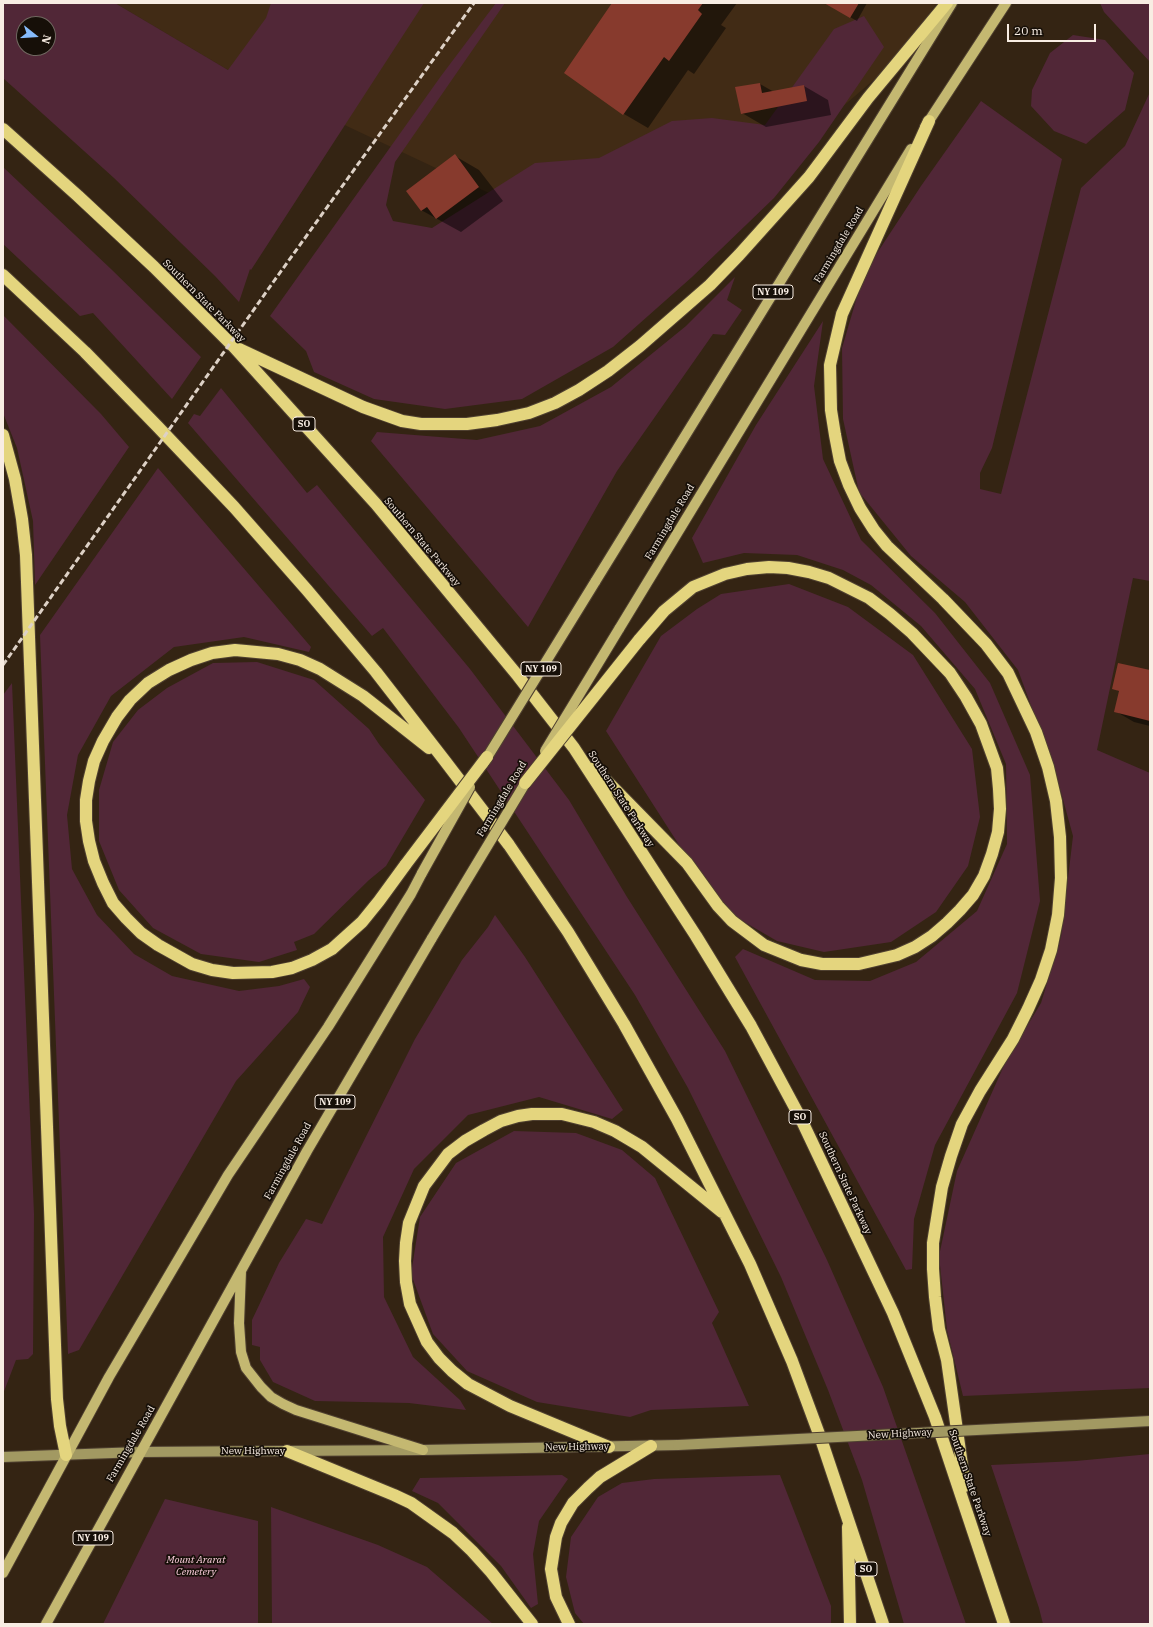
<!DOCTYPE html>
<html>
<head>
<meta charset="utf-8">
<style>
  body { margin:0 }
  #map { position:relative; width:1153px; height:1627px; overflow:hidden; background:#342413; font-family:"IBM Plex Serif",serif }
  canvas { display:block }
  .frame { position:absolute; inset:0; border:4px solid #f8ede3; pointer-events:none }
  .north { position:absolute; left:16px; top:16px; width:40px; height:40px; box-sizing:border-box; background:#160f08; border:1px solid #706860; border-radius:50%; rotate:107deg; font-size:11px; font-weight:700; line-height:16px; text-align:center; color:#f8ede3 }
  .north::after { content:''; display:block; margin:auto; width:14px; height:18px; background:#86bbfb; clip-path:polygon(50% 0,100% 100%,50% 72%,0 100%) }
  .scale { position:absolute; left:1007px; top:24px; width:89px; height:18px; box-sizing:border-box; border:2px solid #f8ede3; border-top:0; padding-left:5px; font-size:12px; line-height:14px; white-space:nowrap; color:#f8ede3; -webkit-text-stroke:3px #160f08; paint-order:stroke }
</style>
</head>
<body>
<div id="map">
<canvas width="1153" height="1627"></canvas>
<div class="frame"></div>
<div class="north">N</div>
<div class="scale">20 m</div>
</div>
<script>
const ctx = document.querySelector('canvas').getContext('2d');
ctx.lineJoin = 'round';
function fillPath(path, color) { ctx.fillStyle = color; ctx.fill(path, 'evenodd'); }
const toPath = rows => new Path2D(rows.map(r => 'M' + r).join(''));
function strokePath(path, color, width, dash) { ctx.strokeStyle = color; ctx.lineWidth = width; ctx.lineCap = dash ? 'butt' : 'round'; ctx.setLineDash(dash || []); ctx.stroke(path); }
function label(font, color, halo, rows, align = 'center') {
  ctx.font = font + ' "IBM Plex Serif",serif'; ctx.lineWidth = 3.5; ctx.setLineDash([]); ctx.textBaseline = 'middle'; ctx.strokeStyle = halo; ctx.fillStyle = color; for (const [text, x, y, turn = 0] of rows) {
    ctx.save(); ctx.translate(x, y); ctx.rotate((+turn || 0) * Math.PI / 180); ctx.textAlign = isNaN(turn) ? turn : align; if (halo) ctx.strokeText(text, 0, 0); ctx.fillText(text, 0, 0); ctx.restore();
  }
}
fillPath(toPath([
  [115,3,937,3,890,66,652,270,228,70]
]), '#412b15');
fillPath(toPath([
  [3,3,115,3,228,70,266,18,271,3,424,3,251,270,250,269,239,302,215,276,114,178,3,78],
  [24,24,48,24,48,48,24,48],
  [496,3,505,3,395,162,386,205,393,221,432,228,535,163,599,158,672,121,712,118,765,125,834,29,864,16,884,47,819,142,774,198,692,277,613,347,522,399,445,409,374,399,314,372,306,351,270,316,441,76],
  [1100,3,1150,3,1150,62,1104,12],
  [1073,35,1105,40,1134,73,1125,110,1086,144,1054,131,1031,106,1032,90,1050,53],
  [1150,92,1150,581,1133,578,1097,750,1150,773,1150,1388,963,1396,947,1330,939,1256,957,1171,1006,1061,1041,1003,1061,937,1073,836,1056,774,1018,670,965,602,911,556,859,492,843,419,842,348,864,273,921,186,981,101,1062,159,992,448,980,473,980,489,1001,494,1081,188,1125,146],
  [3,167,111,269,201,357,172,399,93,313,80,316,3,244],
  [735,277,727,300,742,310,725,335,713,334,617,471,528,627,371,441,377,432,477,440,540,426,611,387,686,326],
  [3,315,101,414,129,447,35,585,33,521,17,448,3,413],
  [823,321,814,386,823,459,861,540,935,613,990,683,1030,775,1040,901,1017,993,935,1145,914,1219,912,1269,906,1270,735,957,743,949,815,980,870,981,916,962,977,911,1007,844,1006,764,975,689,921,626,871,585,843,570,797,555,744,553,703,563,692,538,756,425],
  [221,388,307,493,317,485,470,669,569,800,627,897,725,1051,827,1260,883,1387,966,1624,904,1624,862,1480,828,1390,781,1277,688,1088,635,995,459,728,383,628,372,636,188,423,194,414,200,416],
  [158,468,311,647,309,652,244,637,174,647,111,696,78,755,67,815,72,869,97,915,134,954,172,976,239,991,279,986,304,979,310,987,298,1012,236,1081,79,1350,68,1354,40,635],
  [789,584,848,607,913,655,972,749,980,817,968,866,936,912,891,942,824,952,777,941,734,916,706,887,606,731,661,636,697,609,721,594],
  [257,662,314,680,369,729,379,744,425,800,386,866,369,880,314,934,294,942,297,950,259,962,201,954,153,928,119,890,99,841,99,790,113,742,138,710,167,688,213,663],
  [12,683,34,1214,33,1354,28,1359,16,1360,3,1394,3,695],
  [495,915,525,957,623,1110,612,1119,539,1097,468,1115,414,1169,383,1237,384,1297,413,1357,460,1400,466,1410,409,1403,315,1401,273,1382,260,1360,260,1347,252,1345,252,1320,279,1263,306,1219,322,1224,415,1039,462,960,488,927],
  [514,1131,576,1133,622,1150,655,1178,719,1312,712,1323,749,1406,651,1410,630,1417,537,1402,467,1371,433,1334,411,1274,420,1217,456,1163],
  [1150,1454,1150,1624,1043,1624,1039,1608,991,1465,1076,1461],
  [562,1475,568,1479,539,1521,533,1554,538,1604,531,1608,501,1566,438,1503,412,1491,420,1478],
  [780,1475,831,1606,831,1624,584,1624,575,1613,566,1577,571,1537,598,1497,622,1483,654,1479],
  [165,1499,258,1521,258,1624,103,1624],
  [271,1507,378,1545,427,1567,493,1624,272,1624]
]), '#512737');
fillPath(toPath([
  [613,3,737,3,721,25,726,28,694,74,688,70,648,128,624,114,565,73],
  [825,3,867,3,857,21],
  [760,84,774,92,804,86,828,100,831,115,766,127,742,113],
  [455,156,479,170,503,201,461,232,421,210],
  [1150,671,1150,726,1134,722,1115,711,1120,692,1113,688]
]), '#0007');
fillPath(toPath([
  [612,3,703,3,698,10,702,14,669,61,664,57,623,115,564,73],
  [824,3,859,3,850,18],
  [760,83,762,93,804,85,807,101,741,114,735,87],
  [455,154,479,187,436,219,427,207,421,211,406,191],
  [1118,663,1150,670,1150,721,1114,712,1119,691,1112,689]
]), '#873a2d');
const secondary = toPath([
  [1076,1425,1150,1421],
  [3,1457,140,1452,423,1450,678,1445]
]);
const primary = toPath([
  [925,127,1006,3],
  [595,582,952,3],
  [619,629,911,149],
  [241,1271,239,1323,241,1352,246,1368,261,1387,271,1397,283,1404,296,1410,423,1450],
  [3,1573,109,1377,228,1175,328,1027,411,894,422,873],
  [46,1624,307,1151,432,938]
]);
const highway = toPath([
  [929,121,842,314,830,365,831,410,835,435,840,461,849,485,860,508,874,530,887,546,943,599,986,644,1008,673,1036,732,1048,767,1056,801,1060,837,1061,878,1058,915,1051,950,1041,980,1028,1009,1013,1039,980,1091,962,1124,951,1156,942,1187,933,1243,933,1269,935,1297,939,1329,947,1360,965,1486],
  [3,129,78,196,154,267,234,347,376,504,518,676,574,748,696,936,751,1026,801,1119,893,1313,935,1417,1004,1624],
  [3,275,85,352,158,427,234,507,307,590,376,672,445,761,509,845,568,932,624,1024,677,1119,750,1264,792,1361,822,1442,883,1624],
  [239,349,363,407,402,421,421,424,467,424,497,420,529,413,555,403,579,390,608,371,640,346,710,285,739,255,809,177,868,98,947,3],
  [3,435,15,479,22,519,26,555,57,1399,60,1426,66,1455],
  [594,768,687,863,718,906,732,921,764,945,801,960,822,964,859,964,897,955,915,947,932,936,947,923,960,910,973,895,984,876,992,854,998,832,1000,809,999,789,997,768,981,724,966,697,950,673,912,633,890,614,869,598,829,578,809,572,788,568,769,567,747,569,725,574,693,587,664,611,639,640],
  [406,864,379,901,362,922,332,949,312,960,292,968,272,972,233,973,212,970,192,964,158,945,141,933,126,918,113,903,103,883,94,861,89,841,86,821,86,800,89,781,94,761,103,741,117,717,130,700,148,683,169,670,191,660,212,653,235,650,278,654,300,660,320,669,363,696,429,748],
  [609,1447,510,1406,468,1384,452,1371,439,1358,427,1342,410,1304,406,1282,405,1261,406,1243,409,1223,424,1186,448,1154,465,1141,484,1130,501,1121,518,1116,532,1114,562,1114,594,1122,615,1131,642,1147,722,1212],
  [287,1451,394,1495,411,1503,453,1533,472,1551,491,1572,532,1624],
  [848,1527,850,1624],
  [569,1624,556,1597,551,1569,556,1537,561,1523,573,1503,588,1488,600,1477,651,1446]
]);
strokePath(secondary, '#4f4030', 12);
strokePath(primary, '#4f4030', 12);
strokePath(highway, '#4f4030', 14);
strokePath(secondary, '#a29962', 10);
strokePath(primary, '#c4b871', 10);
strokePath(highway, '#e4d57e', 12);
strokePath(toPath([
  [3,665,274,281,474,3]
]), '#ddd1c6', 3, [6, 3]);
const secondaryBridge = toPath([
  [678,1445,1076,1425]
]);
const primaryBridge = toPath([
  [545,751,619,629],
  [483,764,595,582],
  [422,873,470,787],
  [432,938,529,777]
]);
const highwayBridge = toPath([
  [525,783,639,640],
  [406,864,487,757]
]);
strokePath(secondaryBridge, '#4f4030', 12, []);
strokePath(primaryBridge, '#4f4030', 12, []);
strokePath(highwayBridge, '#4f4030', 14, []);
strokePath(secondaryBridge, '#a29962', 10);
strokePath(primaryBridge, '#c4b871', 10);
strokePath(highwayBridge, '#e4d57e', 12);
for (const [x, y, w] of [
  [773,292,40],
  [304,424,22],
  [541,669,40],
  [335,1102,40],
  [800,1117,22],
  [93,1538,40],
  [866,1569,22]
]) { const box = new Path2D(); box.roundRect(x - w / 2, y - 7, w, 14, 3); ctx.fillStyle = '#160f08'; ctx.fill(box); strokePath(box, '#f8ede3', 1); }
label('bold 9px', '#f8ede3', null, [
  ["NY 109",773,292],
  ["SO",304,424],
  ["NY 109",541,669],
  ["NY 109",335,1102],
  ["SO",800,1117],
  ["NY 109",93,1538],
  ["SO",866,1569]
]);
label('10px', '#f8ede3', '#160f08', [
  ["Farmingdale Road",839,245,-59],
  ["Southern State Parkway",204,301,45],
  ["Farmingdale Road",670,522,-59],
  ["Southern State Parkway",422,542,50],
  ["Farmingdale Road",502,799,-59],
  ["Southern State Parkway",621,799,57],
  ["Farmingdale Road",288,1161,-61],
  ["Southern State Parkway",845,1183,65],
  ["New Highway",900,1434,-3],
  ["Farmingdale Road",131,1444,-60],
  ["New Highway",577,1447,-1],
  ["New Highway",253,1451],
  ["Southern State Parkway",970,1483,71]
]);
label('italic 10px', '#fdcfde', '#160f08', [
  ["Mount Ararat",196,1560],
  ["Cemetery",196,1572]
]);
</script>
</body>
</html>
